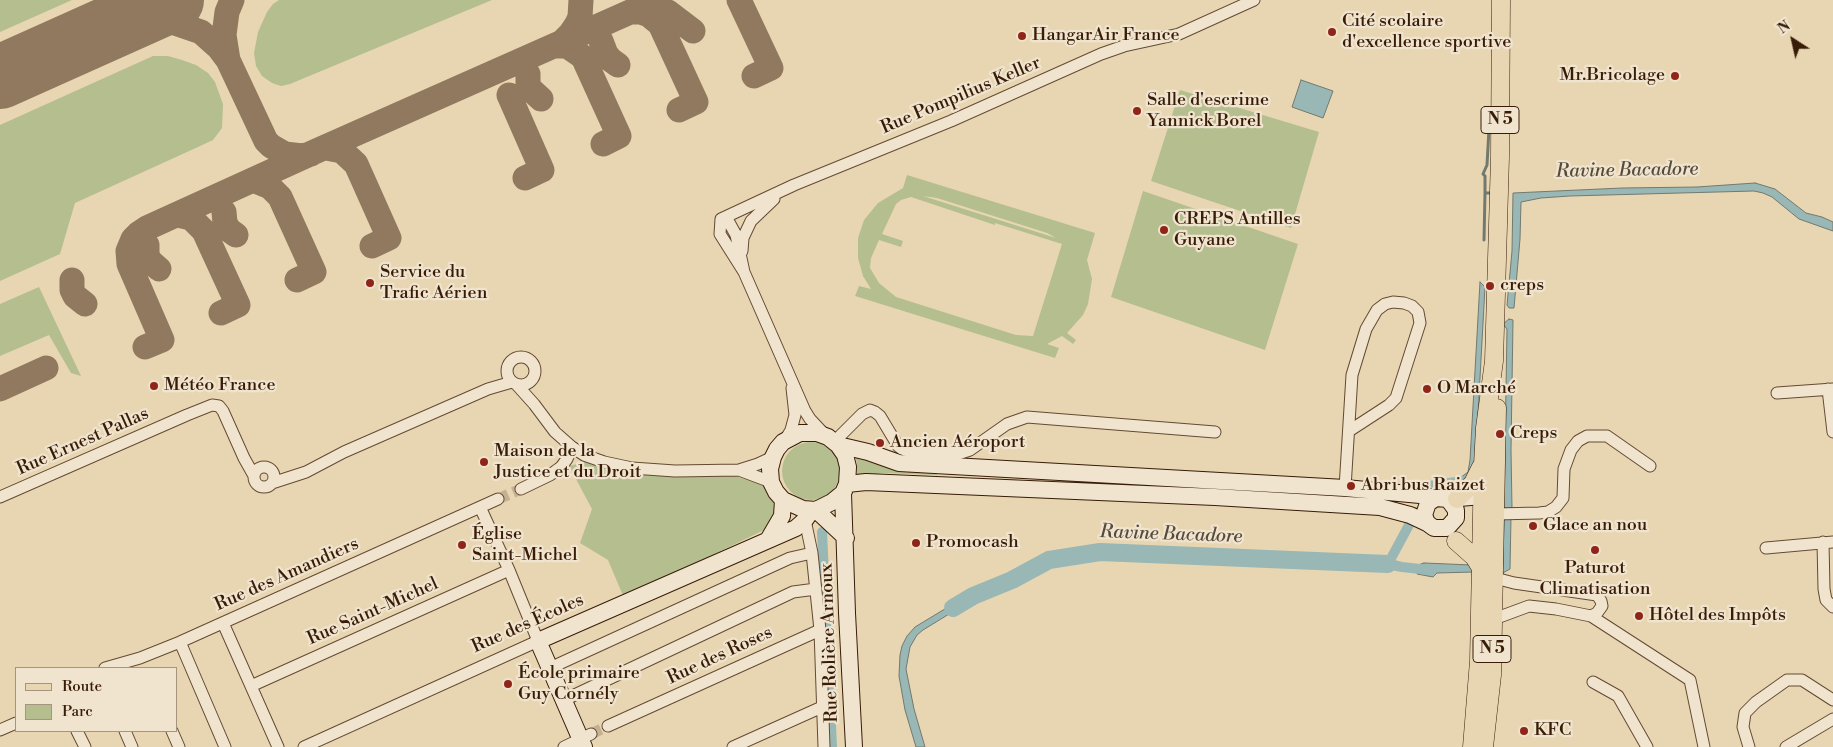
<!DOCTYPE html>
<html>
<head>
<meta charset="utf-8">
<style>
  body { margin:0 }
  #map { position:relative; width:1833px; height:747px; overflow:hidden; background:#e8d6b3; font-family:"Libre Bodoni",serif }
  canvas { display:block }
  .legend { position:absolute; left:15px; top:667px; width:162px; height:65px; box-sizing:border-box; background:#f0e4ce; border:1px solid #a6947f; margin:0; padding:6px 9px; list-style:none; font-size:15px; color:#381c08 }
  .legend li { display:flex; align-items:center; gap:10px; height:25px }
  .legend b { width:25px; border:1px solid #a6947f }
  .north { position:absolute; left:1768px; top:15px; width:50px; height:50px; -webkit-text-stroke:4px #f0e4ce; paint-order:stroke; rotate:325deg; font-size:14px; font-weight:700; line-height:20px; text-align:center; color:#381c08 }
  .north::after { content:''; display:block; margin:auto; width:18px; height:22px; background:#381c08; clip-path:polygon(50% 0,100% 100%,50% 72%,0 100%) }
</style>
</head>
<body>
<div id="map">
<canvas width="1833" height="747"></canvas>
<ul class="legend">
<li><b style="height:6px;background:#e8d6b3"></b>Route</li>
<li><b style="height:14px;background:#b4be8e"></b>Parc</li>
</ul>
<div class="north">N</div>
</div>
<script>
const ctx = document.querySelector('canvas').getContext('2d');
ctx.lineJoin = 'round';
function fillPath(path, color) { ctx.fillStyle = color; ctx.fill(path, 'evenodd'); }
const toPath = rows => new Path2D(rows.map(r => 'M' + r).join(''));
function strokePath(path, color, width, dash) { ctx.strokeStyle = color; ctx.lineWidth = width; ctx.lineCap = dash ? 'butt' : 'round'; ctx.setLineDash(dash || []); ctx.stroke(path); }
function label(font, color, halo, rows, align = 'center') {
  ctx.font = font + ' "Libre Bodoni",serif'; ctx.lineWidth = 4.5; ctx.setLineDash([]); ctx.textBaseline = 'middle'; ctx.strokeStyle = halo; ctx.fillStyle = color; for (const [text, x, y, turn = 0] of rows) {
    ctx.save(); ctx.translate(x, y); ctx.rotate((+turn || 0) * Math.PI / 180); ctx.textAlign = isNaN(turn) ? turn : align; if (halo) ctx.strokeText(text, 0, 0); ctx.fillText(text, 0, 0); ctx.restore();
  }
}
fillPath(toPath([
  [0,0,72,0,0,32],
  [279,0,492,0,290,84,281,86,272,83,262,76,256,66,254,53,258,32,267,12,273,4],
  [153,56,168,56,182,60,196,65,208,73,215,82,223,104,222,128,213,140,198,147,75,203,60,254,0,281,0,125],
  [1180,90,1319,132,1291,228,1151,181],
  [907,175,1095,233,1087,260,1092,279,1088,304,1083,315,1067,333,1076,340,1073,344,1062,336,1047,344,1059,348,1055,358,855,296,859,286,871,289,863,276,858,258,858,238,864,220,878,203,903,188],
  [923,196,937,198,1047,233,1056,238],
  [911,197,995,225,995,223,1062,244,1033,336,1016,335,896,297,879,283,870,268,871,258,879,240,901,247,903,241,882,234,896,204,901,200],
  [1143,191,1298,244,1265,350,1111,297],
  [39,287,81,376,71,373,49,335,0,356,0,304],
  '782 471a29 29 0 1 1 58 0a29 29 0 1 1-58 0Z',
  [854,452,937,472,937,475,882,473,860,477,857,476,857,463],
  [585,462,604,469,630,474,726,475,738,477,758,483,765,487,774,504,774,517,764,530,624,598,608,560,580,543,592,509,569,466]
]), '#b4be8e');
const water = toPath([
  [1301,80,1333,91,1323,118,1292,107,1301,80],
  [1755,183,1775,189,1806,213,1822,217,1833,222,1833,231,1799,219,1772,197,1763,193,1754,191,1570,196,1541,198,1521,202,1520,239,1514,308,1509,308,1507,305,1512,251,1513,193,1622,188,1697,187,1755,183],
  [1480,282,1485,287,1475,469,1463,485,1449,486,1450,479,1460,478,1468,472,1470,460,1480,282],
  [1509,319,1513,320,1511,450,1512,508,1504,508,1507,329,1503,324,1509,319],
  [1504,517,1511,517,1510,569,1501,574,1501,567,1503,565,1504,517],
  [1424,563,1472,565,1474,572,1437,573,1433,577,1417,574,1418,565,1424,563],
  [973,596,954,611,923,630,917,635,910,647,906,669,914,709,925,747,916,747,905,710,899,676,900,655,902,646,907,636,915,627,958,601,973,596]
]);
fillPath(water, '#99b7b4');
strokePath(water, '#72796f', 1);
strokePath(toPath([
  [1485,193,1485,176,1483,174,1487,165,1489,129],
  [1484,240,1485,193,1494,193]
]), '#72796f', 3);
strokePath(toPath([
  [1423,500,1430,486,1462,481],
  [1416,512,1388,564,1402,567,1429,570],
  [822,532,832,747]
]), '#99b7b4', 10);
strokePath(toPath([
  [953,608,973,596,1012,580,1049,560,1100,552,1388,564]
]), '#99b7b4', 18);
strokePath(toPath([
  [739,0,771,68,754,76],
  [631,12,641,12,649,15,660,24,696,102,679,110],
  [668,12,693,31],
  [117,24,142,19,166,20,201,32,219,48,228,60,266,141,271,146,285,154,302,156,311,154],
  [601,41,606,54,611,60,618,65],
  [561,43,571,33,577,24,580,17,581,0],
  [553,46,567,46,583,57,619,136,603,144],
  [228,60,224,35,227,12,232,0],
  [528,74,528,87,541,99],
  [509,95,542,170,525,178],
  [326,148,342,151,356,164,389,238,372,246],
  [253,180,270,187,280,197,314,272,297,280],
  [224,212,225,223,229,230,236,235],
  [178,215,191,218,204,231,238,305,221,313],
  [147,245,147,255,150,261,159,269],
  [72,280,72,290,75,296,85,304],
  [145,347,162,340,129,264,128,251,133,239,138,234,147,228,312,153,657,0],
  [0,389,46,368]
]), '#90795e', 25);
strokePath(toPath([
  [0,77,172,0]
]), '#90795e', 64);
strokePath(toPath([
  [498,499,521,489],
  [591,734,608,726]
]), '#c5b191', 11, [11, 5.5]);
const street = toPath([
  [726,217,736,235,744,272,720,234,721,219,794,185,951,121,1101,54,1124,46,1179,34,1254,0],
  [742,251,743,238,751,221,774,199],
  [744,272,805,411,810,419,826,436],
  '507 371a14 14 0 1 1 28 0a14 14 0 1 1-28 0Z',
  [516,384,534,404,555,432,572,447,584,455,604,462,632,468,675,471,739,470,758,464,773,457],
  [1828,389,1833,432],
  [1777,393,1833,389],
  [785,440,791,430,795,415,792,388],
  [834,442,862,414,870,410,875,412,880,416,898,446,902,449,908,451,958,454,970,450,1007,424,1027,417,1215,432],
  '254 477a10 10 0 1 1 20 0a10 10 0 1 1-20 0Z',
  [739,470,771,482],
  [272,483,306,472,344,452,488,389,512,382],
  [1345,488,1352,375,1366,329,1377,310,1385,304,1393,302,1404,303,1412,306,1418,312,1420,323,1396,398,1389,405,1349,431],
  [521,489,550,475,561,467,567,459,572,447],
  [0,497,187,415,212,405,219,406,223,411,244,458,253,474],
  [1496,514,1539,513,1548,512,1556,507,1563,498,1564,469,1571,450,1578,441,1587,436,1607,436,1650,466],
  [805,520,812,553,820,630,824,747],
  [1823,542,1824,589,1826,600,1833,607],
  [1766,548,1833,542],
  [1495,578,1514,583,1597,595,1601,601,1602,606,1597,613,1591,616],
  [1494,619,1529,606,1556,609,1591,616,1690,680,1704,747],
  [223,623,278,747],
  [180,642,225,747],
  [105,668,140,658,180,642,498,499],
  [550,668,790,558,812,553],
  [1593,682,1618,696,1647,747],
  [251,686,509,570],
  [564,700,793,592,816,589],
  [608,726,820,630],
  [0,730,16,723],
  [77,731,85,747],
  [125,731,132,747],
  [172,731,179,747],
  [304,747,538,641,509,570,480,507],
  [564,747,591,734],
  [733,747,822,707],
  [1749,747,1743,727,1745,713,1756,702,1787,680,1802,680,1833,700],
  [1786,747,1833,719]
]);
const secondary = toPath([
  [800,433,817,433,828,437,838,445,845,455,848,467,847,484,843,493,832,502,816,510,803,509,783,500,776,492,771,482,770,469,773,457,777,449,783,442,800,433],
  [838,445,868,452,899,463,1345,488,1420,495,1430,497,1432,500],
  [847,484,866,482,1215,497,1380,507,1410,515,1427,523],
  [843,493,847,613,854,747],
  [1448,499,1456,510,1456,518,1447,528,1434,528,1427,523,1424,515,1428,503,1436,498,1448,499,1482,496,1488,498,1493,504],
  [816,510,846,538],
  [768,540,782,516,783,500],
  [584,747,538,641,796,528,805,520,812,510]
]);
const primary = toPath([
  [1457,499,1473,483,1481,467],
  [1456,541,1474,557,1481,568],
  [1472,747,1479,661,1483,465,1485,428,1494,361,1500,157,1501,0],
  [1484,747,1492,675,1497,408]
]);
strokePath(street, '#644a33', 13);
strokePath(secondary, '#381c08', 18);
strokePath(primary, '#381c08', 19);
strokePath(street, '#f0e4ce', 11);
strokePath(secondary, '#f0e4ce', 16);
strokePath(primary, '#e8d6b3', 18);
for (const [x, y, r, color] of [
  [1332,32,5,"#8f2418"],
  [1022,36,5,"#8f2418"],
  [1675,76,5,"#8f2418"],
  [1137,111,5,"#8f2418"],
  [1164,230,5,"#8f2418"],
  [370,283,5,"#8f2418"],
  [1490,286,5,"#8f2418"],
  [154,386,5,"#8f2418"],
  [1427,389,5,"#8f2418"],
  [1500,434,5,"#8f2418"],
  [880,443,5,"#8f2418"],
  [484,462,5,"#8f2418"],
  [1351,486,5,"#8f2418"],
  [1533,526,5,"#8f2418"],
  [916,543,5,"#8f2418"],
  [462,545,5,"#8f2418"],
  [1595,550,5,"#8f2418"],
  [1639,616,5,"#8f2418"],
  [508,684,5,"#8f2418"],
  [1524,731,5,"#8f2418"]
]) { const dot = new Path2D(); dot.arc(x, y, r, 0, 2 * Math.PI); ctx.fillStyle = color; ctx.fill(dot); strokePath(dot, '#f0e4ce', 2); }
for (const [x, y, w] of [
  [1500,120,38],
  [1492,649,38]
]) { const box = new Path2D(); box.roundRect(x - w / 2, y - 13.5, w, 27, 4); ctx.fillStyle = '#f0e4ce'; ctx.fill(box); strokePath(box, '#381c08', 1); }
label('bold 16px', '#381c08', null, [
  ["N 5",1500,120],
  ["N 5",1492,649]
]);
label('18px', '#381c08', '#f0e4ce', [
  ["Cité scolaire",1342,22],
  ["d'excellence sportive",1342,43],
  ["HangarAir France",1032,36],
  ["Mr.Bricolage",1665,76,"right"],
  ["Salle d'escrime",1147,101],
  ["Yannick Borel",1147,122],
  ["CREPS Antilles",1174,220],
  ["Guyane",1174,241],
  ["Service du",380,273],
  ["Trafic Aérien",380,294],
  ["creps",1500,286],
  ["Météo France",164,386],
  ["O Marché",1437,389],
  ["Creps",1510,434],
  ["Ancien Aéroport",890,443],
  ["Maison de la",494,452],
  ["Justice et du Droit",494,473],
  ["Abri bus Raizet",1361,486],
  ["Glace an nou",1543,526],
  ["Église",472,535],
  ["Saint-Michel",472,556],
  ["Promocash",926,543],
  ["Paturot",1595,569,"center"],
  ["Climatisation",1595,590,"center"],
  ["Hôtel des Impôts",1649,616],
  ["École primaire",518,674],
  ["Guy Cornély",518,695],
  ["KFC",1534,731]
], 'left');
label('18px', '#381c08', '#f0e4ce', [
  ["Rue Pompilius Keller",961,96,-23],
  ["Rue Ernest Pallas",83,442,-24],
  ["Rue des Amandiers",287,575,-24],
  ["Rue Saint-Michel",373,612,-24],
  ["Rue des Écoles",528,624,-24],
  ["Rue Rolière Arnoux",830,643,-92],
  ["Rue des Roses",720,656,-25]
]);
label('italic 19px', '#554a3c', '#f0e4ce', [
  ["Ravine Bacadore",1627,171,-1],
  ["Ravine Bacadore",1171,535,2]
]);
</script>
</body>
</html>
